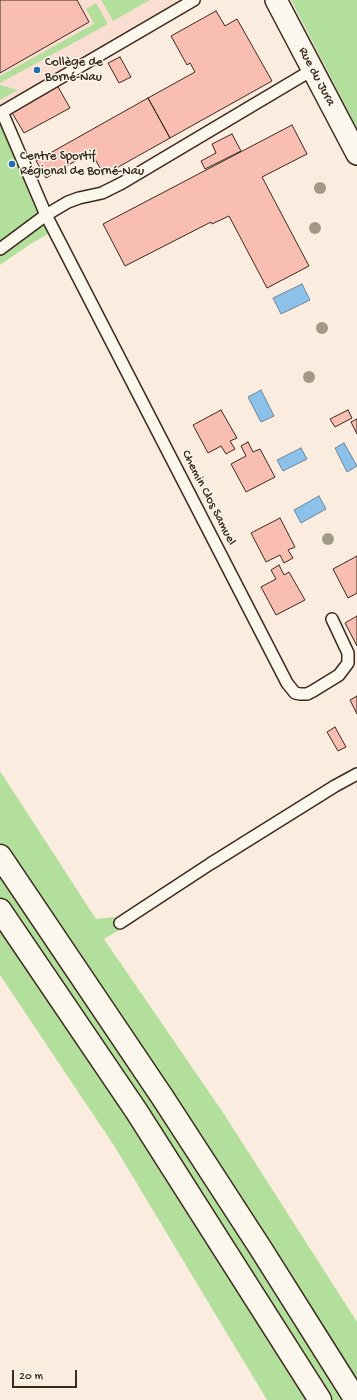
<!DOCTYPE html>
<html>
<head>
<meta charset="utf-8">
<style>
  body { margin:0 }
  #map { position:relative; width:357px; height:1400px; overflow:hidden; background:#fbece0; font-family:"Gochi Hand",sans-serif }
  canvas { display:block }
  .scale { position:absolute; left:12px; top:1370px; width:65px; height:18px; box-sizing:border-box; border:2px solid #3b2a1e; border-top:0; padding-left:5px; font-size:12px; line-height:14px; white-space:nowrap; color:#3b2a1e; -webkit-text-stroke:3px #fbf7ec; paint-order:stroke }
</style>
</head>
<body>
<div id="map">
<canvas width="357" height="1400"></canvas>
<div class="scale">20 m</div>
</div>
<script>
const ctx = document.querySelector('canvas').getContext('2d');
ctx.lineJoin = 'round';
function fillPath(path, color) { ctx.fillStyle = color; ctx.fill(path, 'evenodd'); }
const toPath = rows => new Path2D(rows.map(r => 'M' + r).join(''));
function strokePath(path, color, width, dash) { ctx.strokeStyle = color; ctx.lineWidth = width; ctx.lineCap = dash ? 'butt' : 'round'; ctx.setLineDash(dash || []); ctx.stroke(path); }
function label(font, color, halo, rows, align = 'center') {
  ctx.font = font + ' "Gochi Hand",sans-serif'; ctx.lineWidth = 3; ctx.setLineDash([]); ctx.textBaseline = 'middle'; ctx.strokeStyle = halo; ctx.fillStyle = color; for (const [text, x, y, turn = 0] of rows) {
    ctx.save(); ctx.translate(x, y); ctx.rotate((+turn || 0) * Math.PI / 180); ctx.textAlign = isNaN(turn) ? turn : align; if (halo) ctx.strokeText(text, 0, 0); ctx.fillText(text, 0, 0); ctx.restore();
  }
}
fillPath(toPath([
  [0,0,194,0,0,113]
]), '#faded2');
fillPath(toPath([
  [101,0,150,0,113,21],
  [291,0,357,0,357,128],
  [96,3,108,24,0,83,0,76,94,24,86,9],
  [0,85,18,90,0,100],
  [0,113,55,230,32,243,0,265],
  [0,771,96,919,114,917,121,929,104,939,224,1114,357,1322,357,1400,267,1400,115,1147,0,975]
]), '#b3df9d');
const water = toPath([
  [302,284,310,300,281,314,273,298,302,284],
  [261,390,274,416,261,422,248,397,261,390],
  [344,443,357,466,347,472,335,448,344,443],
  [301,448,307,459,283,471,277,460,301,448],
  [319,496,326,509,301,523,294,510,319,496]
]);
fillPath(water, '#8cc1ea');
strokePath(water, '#6c8598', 1);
const building = toPath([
  [0,0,77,0,89,22,0,73,0,0],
  [216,11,225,26,237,19,272,81,170,138,148,98,195,72,190,63,187,65,171,36,216,11],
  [120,57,131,77,119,83,108,63,120,57],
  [57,85,70,108,24,133,11,111,57,85],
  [148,98,170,138,104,175,91,152,46,178,36,161,148,98],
  [292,125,307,154,262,177,309,266,267,288,229,216,212,224,211,222,125,266,103,224,292,125],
  [232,134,241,151,205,169,201,161,216,153,212,144,232,134],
  [221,410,237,438,230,441,235,449,226,454,221,446,208,453,193,425,221,410],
  [348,410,352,418,335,427,330,419,348,410],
  [357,419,357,434,351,422,357,419],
  [248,442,253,452,260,449,275,477,246,492,231,464,246,456,241,446,248,442],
  [280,518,295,547,288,550,293,558,284,563,280,555,266,562,251,533,280,518],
  [357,556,357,593,348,598,333,569,357,556],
  [279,565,284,575,289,572,305,600,276,615,261,587,276,579,271,570,279,565],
  [357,616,357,646,345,623,357,616],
  [357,696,357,714,350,700,357,696],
  [335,727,346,747,338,751,327,732,335,727]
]);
fillPath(building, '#f9beb2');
strokePath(building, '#3b2a1e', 1);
const service = toPath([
  [194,0,2,112,46,215,287,683,295,693,300,694,307,694,313,691,339,675,348,663,348,653,332,619],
  [0,249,46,215,68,202,79,198,102,193,122,183,312,70],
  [120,923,210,864,335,786,357,774]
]);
const minor = toPath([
  [276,0,357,154]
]);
const motorway = toPath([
  [0,856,163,1098,261,1249,356,1400],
  [0,910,137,1112,320,1400]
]);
strokePath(service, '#3b2a1e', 14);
strokePath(minor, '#3b2a1e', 24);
strokePath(motorway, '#3b2a1e', 25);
strokePath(service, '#fbf7ec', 11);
strokePath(minor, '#fbf7ec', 21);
strokePath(motorway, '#fbf7ec', 22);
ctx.fillStyle = '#a29a87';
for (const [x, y] of [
  [320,188],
  [315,228],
  [322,328],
  [309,377],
  [328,539]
]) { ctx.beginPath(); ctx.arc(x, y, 6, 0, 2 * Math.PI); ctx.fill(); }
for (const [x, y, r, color] of [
  [37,70,4,"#1f6fb2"],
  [12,164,4,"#1f6fb2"]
]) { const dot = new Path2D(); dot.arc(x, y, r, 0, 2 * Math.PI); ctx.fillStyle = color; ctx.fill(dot); strokePath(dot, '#fbf7ec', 1.5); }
label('13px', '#3b2a1e', '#fbf7ec', [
  ["Collège de",45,63],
  ["Borné-Nau",45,78],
  ["Centre Sportif",20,157],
  ["Régional de Borné-Nau",20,172]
], 'left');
label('13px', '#3b2a1e', '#fbf7ec', [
  ["Rue du Jura",316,77,62],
  ["Chemin Clos Samuel",208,498,63]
]);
</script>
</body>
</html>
